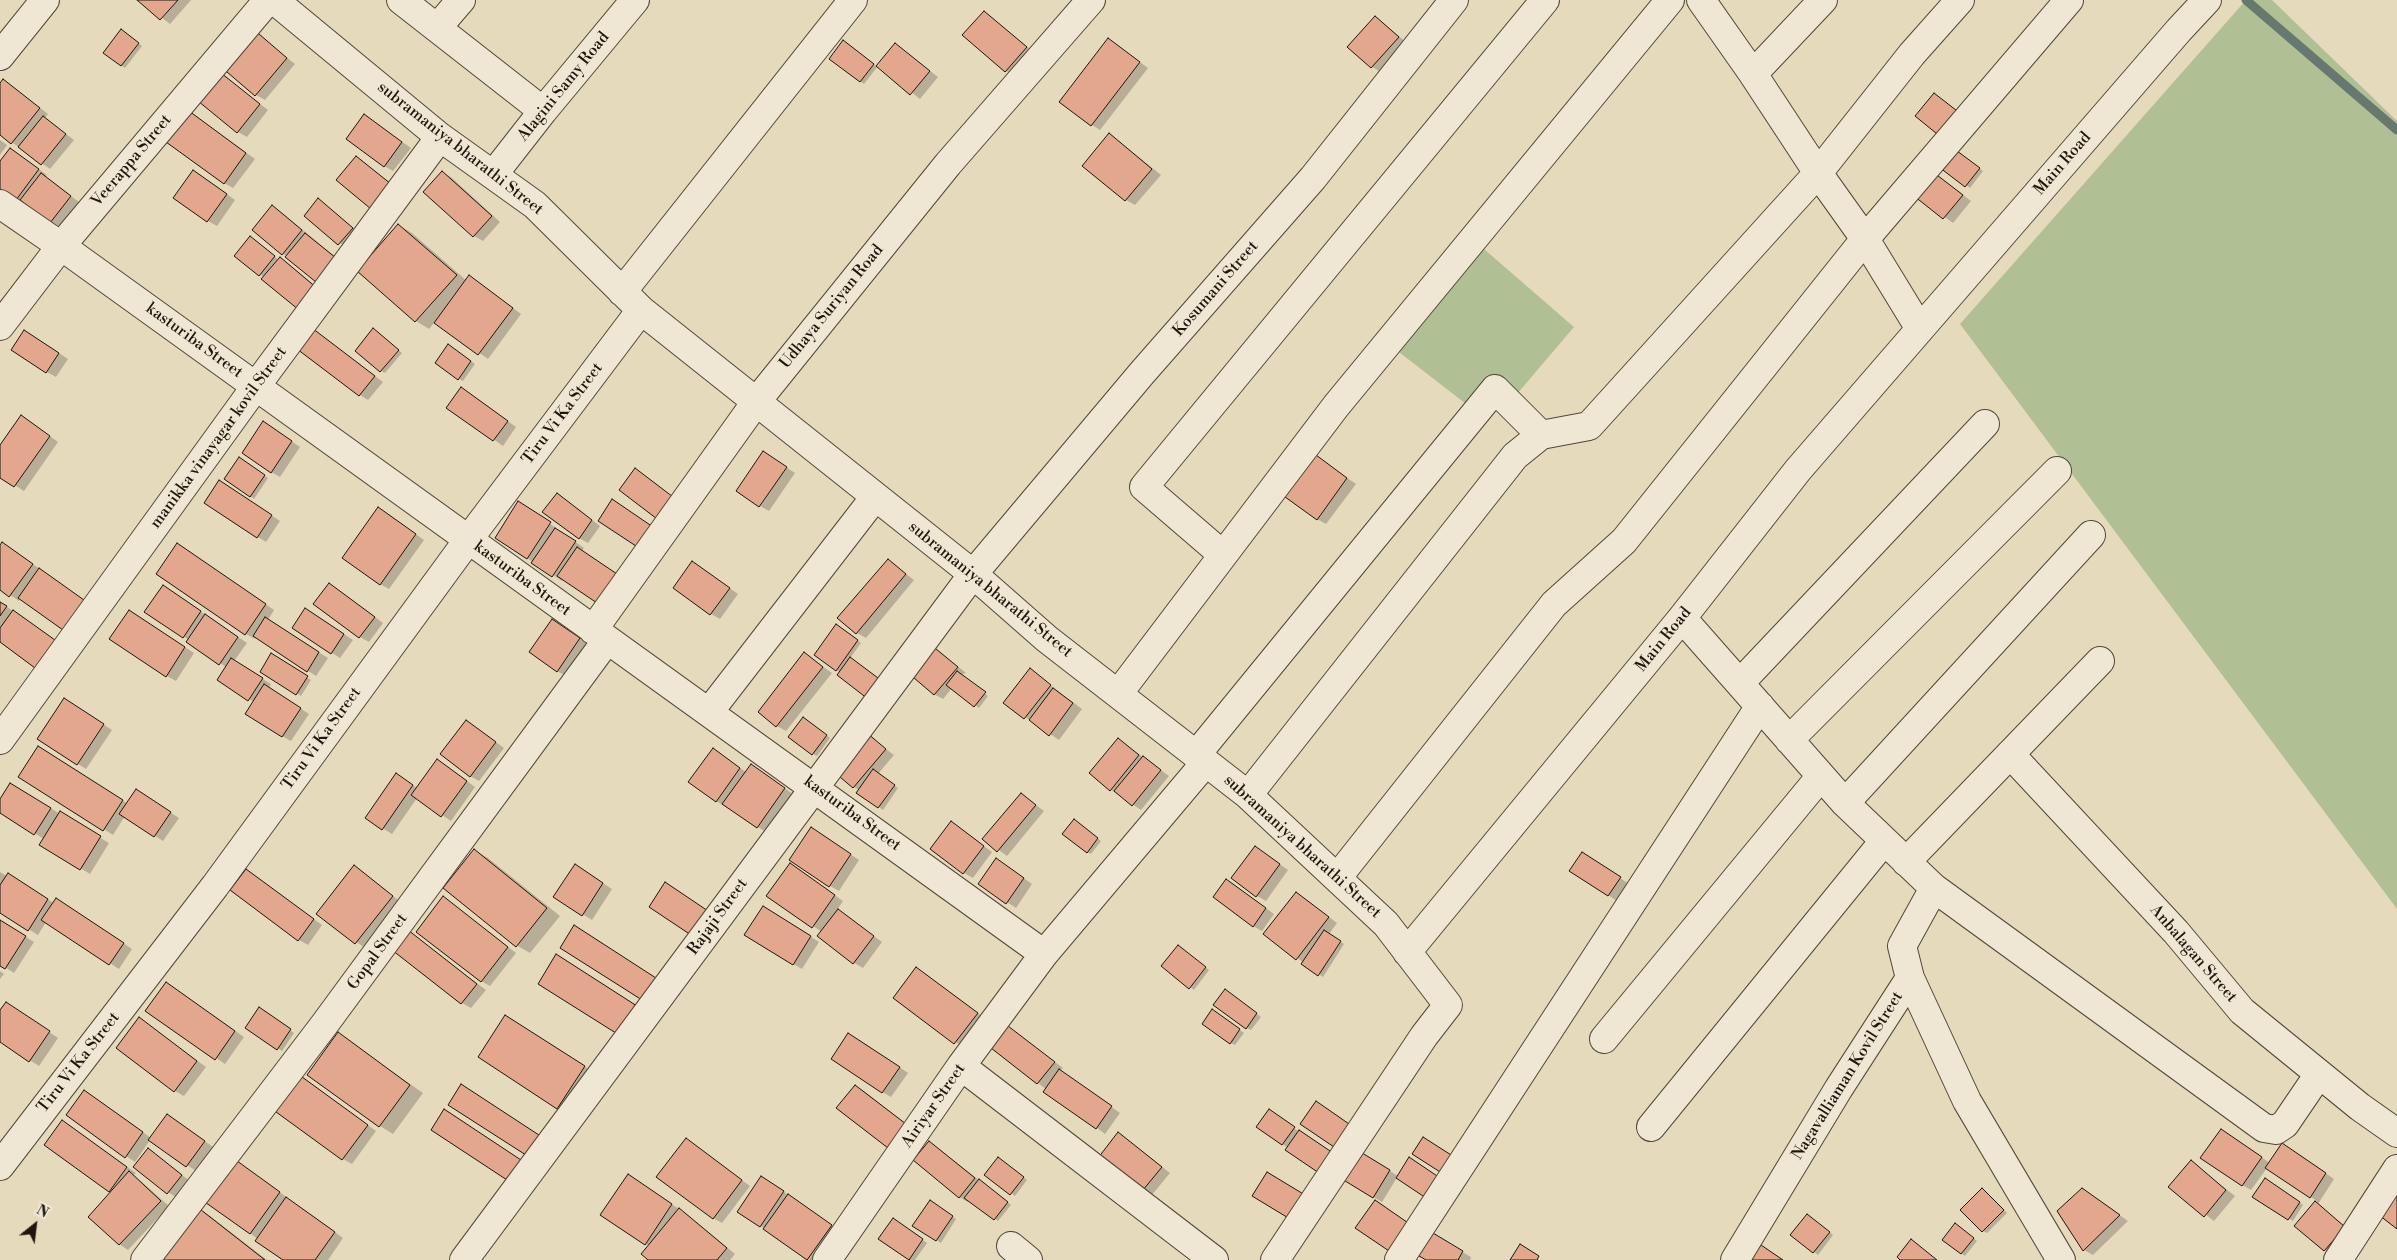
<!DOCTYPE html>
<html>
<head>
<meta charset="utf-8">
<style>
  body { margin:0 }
  #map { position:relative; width:2397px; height:1260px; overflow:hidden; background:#e6dabd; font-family:"Libre Bodoni",serif }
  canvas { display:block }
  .north { position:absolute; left:10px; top:1200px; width:50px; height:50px; -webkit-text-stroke:4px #efe7d4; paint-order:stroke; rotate:29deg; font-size:14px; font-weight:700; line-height:20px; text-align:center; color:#1f160c }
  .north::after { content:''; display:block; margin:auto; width:18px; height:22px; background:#1f160c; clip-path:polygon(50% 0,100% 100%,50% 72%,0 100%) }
</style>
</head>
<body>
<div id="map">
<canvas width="2397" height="1260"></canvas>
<div class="north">N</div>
</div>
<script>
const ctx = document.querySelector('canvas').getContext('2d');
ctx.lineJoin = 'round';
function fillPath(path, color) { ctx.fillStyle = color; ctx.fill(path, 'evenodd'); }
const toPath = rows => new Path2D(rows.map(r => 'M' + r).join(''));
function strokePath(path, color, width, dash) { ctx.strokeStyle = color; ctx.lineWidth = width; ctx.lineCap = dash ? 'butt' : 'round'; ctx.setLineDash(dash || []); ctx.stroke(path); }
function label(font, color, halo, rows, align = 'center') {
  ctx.font = font + ' "Libre Bodoni",serif'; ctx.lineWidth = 4; ctx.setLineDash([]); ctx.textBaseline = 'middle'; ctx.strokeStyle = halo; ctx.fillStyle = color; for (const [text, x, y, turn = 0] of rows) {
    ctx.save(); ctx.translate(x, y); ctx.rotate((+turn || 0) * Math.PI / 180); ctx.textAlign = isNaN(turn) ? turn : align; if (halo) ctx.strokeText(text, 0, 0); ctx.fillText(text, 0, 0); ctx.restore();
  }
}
fillPath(toPath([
  [2246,0,2272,0,2397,121,2397,909,1960,324],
  [1477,243,1574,327,1517,394,1470,407,1395,349]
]), '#b1c094');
fillPath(toPath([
  [139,0,191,0,170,24],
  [984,13,1035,53,1015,76,1006,71],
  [1376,17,1407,43,1381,72,1372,67],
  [252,30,295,64,265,100,256,95],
  [125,33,142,46,125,68,121,65],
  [1109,40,1148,68,1100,130,1092,125],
  [848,44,877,67,895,44,938,77,920,99,878,66,864,84,860,81],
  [221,74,268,110,247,137,238,132],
  [4,80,48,114,45,118,74,140,50,169,0,134,0,85],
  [1935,94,1969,120,1951,142],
  [364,115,411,148,393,171,384,166],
  [198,118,255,159,233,188,224,183],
  [1110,134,1161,175,1135,205,1126,200],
  [0,140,7,145,0,155],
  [10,149,47,175,45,177,79,202,60,227,0,188,0,164],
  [1954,149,1983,171,1970,188,1937,164],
  [356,158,365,163,399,190,338,180],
  [442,172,451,177,500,222,483,241,474,236],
  [1934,173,1971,201,1953,223,1916,196],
  [203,177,235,200,217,226,208,221],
  [319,200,361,234,348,249,305,215],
  [273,207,281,212,344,264,287,256,283,254],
  [398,225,412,233,467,281,478,282,521,314,488,359,435,322,429,329,416,321],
  [254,240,279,260,280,258,289,264,326,295,260,275],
  [313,330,383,382,368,400,360,395],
  [377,332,402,353,385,373,381,371],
  [33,336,68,359,56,377,47,372],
  [452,348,475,364,463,381,459,379],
  [461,388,516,427,503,446,448,407],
  [30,422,58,442,24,491,0,476,0,447],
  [272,428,300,447,280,477,271,472],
  [1312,454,1356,484,1326,524,1317,519],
  [772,458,795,473,769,511,760,506],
  [243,461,268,478,254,499,226,479],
  [228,487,280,521,266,542,258,537],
  [566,500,600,526,588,543,579,538],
  [528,508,584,548,562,581,527,558],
  [388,514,424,540,389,589,380,584],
  [0,548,12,549,92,607,72,634,21,598,19,601,0,588],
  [187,550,274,610,268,620,328,658,316,676,256,637,255,639,246,634,158,573],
  [888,560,914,580,866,638,857,633],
  [693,562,738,594,720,619,711,614],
  [338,590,383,623,369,642,360,637],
  [172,592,247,643,234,661,271,684,269,688,309,714,291,741,282,736,254,702,218,679,226,667,188,642,189,640,183,636],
  [0,602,63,646,45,672,0,641],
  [314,614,353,640,340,658,293,628],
  [138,617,194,653,176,681,167,676],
  [561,626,588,644,566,676,557,671],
  [841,628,861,643,840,672,836,670],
  [931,645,966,673,963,674,963,677,988,696,979,708,952,688,943,699,934,694],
  [805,654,832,673,786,731,777,726],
  [272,655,311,680,301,696,261,671],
  [1030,670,1082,709,1059,740,1005,703],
  [73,705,112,730,86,769,78,764],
  [467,721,504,748,479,781,470,776],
  [807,721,830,738,817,756,813,754],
  [867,735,894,755,878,774,898,788,883,810,858,793,859,790,854,787],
  [1118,739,1169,776,1141,810,1111,790],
  [713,750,746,772,760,771,793,794,766,832,716,801],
  [47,753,128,804,145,796,179,818,163,841,125,816,113,835,20,776],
  [446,766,475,787,451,821,417,798,392,834,366,818,405,780,417,788],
  [20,790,109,843,90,874,41,844,44,839,0,812,0,801],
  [1021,794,1044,811,1007,856,984,839],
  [1078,823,1101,841,1091,854,1087,852],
  [960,828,992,852,973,878,964,873],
  [820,834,859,860,839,891,830,886],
  [1255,847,1288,870,1266,901,1257,896],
  [474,850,488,858,560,916,530,953,516,945],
  [1591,858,1629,884,1617,901,1571,870],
  [1005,865,1032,884,1016,908,980,884],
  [354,867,401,902,365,948,317,914],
  [246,870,322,925,308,945,299,940],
  [799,870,843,901,837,910,882,942,863,968,854,963,822,932,768,896],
  [584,871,612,889,592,920,555,897],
  [0,872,54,903,65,904,132,949,119,969,46,922,38,935,0,912],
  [1227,880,1274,914,1262,931,1253,926],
  [444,898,516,953,490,986,481,981],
  [1305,899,1337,923,1329,934,1344,944,1323,977,1265,934],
  [772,912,819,942,802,969,793,964],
  [0,921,34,942,14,973,0,964],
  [408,932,486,990,471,1008,462,1003],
  [1182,949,1209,970,1194,990,1190,987],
  [0,971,4,974,0,979],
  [925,974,986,1019,964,1048,895,998],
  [175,989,244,1037,225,1064,147,1011],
  [1230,993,1261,1017,1251,1030,1247,1028],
  [15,1009,58,1038,39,1066,0,1041,0,1013],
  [263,1011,294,1033,282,1051,246,1028],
  [1216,1013,1244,1033,1235,1045,1231,1043],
  [506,1016,598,1075,572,1116,480,1057],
  [139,1019,206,1067,184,1096,175,1091],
  [1008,1027,1063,1068,1060,1071,1120,1113,1105,1134,992,1048],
  [338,1034,423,1093,393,1134,380,1126],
  [858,1039,908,1073,891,1097,882,1092],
  [307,1081,376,1131,352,1164,343,1159],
  [855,1086,864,1091,914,1130],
  [94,1097,151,1138,176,1121,213,1147,196,1171,150,1140,135,1162,126,1156],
  [1274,1113,1298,1131,1308,1137,1288,1148,1258,1127],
  [63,1122,136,1173,134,1175,169,1206,128,1250,119,1244,112,1192,46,1144],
  [1119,1133,1170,1173,1147,1201],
  [2230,1136,2270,1163,2292,1150,2334,1179,2318,1204,2353,1233,2334,1256,2295,1226,2317,1201,2267,1168,2251,1190,2242,1185],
  [686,1140,750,1186,722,1223,713,1218],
  [930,1142,1011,1205,998,1221,970,1200,968,1202,959,1197],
  [148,1150,190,1181,177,1198,168,1192],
  [1364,1155,1398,1176,1382,1202,1338,1176],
  [1002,1161,1027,1180,1015,1196,986,1174],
  [2191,1162,2235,1196,2214,1221,2170,1187],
  [242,1165,343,1238,328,1260,285,1260,250,1233],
  [637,1181,688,1215,735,1254,730,1260,650,1260,649,1246,646,1244],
  [770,1182,840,1231,819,1260,809,1260,761,1226],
  [2269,1182,2303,1205,2293,1221,2254,1197],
  [2082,1189,2128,1221,2093,1255,2084,1250,2059,1212],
  [1986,1192,2007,1213,1987,1233,1983,1231],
  [934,1204,956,1219,941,1243,914,1226],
  [197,1208,210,1216,267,1260,161,1260],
  [1812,1218,1833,1235,1818,1255,1792,1235],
  [897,1222,927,1243,915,1260,909,1260,880,1239],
  [1959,1227,1977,1241,1965,1256,1961,1253],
  [1428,1232,1471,1257,1470,1260,1428,1260]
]), '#0003');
strokePath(toPath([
  [2246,0,2397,130]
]), '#667870', 9);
const building = toPath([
  [137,0,178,0,160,20,137,0],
  [984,11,1027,47,1005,72,962,35,984,11],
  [1375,16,1399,37,1371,68,1347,47,1375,16],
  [252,28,287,58,255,96,220,66,252,28],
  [121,29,139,43,121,66,103,53,121,29],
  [1108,38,1140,62,1091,126,1059,102,1108,38],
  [843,40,874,64,860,82,829,59,843,40],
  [895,43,930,71,910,95,876,66,895,43],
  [221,73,260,104,237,133,198,101,221,73],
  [3,79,40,108,11,144,0,135,0,83,3,79],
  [1934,93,1961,114,1942,138,1915,116,1934,93],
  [189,111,246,153,224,184,166,142,189,111],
  [364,114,402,142,384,167,346,139,364,114],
  [43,116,66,134,41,165,18,147,43,116],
  [1109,133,1152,169,1125,201,1082,166,1109,133],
  [1949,145,1980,168,1965,187,1935,164,1949,145],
  [10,148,39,169,16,200,0,189,0,161,10,148],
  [356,156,391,184,371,209,336,180,356,156],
  [193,170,227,194,207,222,173,198,193,170],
  [442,171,492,216,473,237,423,192,442,171],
  [1933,172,1963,195,1943,219,1914,196,1933,172],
  [41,173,71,196,50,223,20,200,41,173],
  [318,198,353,228,338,245,304,216,318,198],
  [272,205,302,230,282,255,252,230,272,205],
  [398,224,457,275,415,322,357,271,398,224],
  [305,233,336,258,316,282,285,257,305,233],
  [250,236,275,256,259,276,234,256,250,236],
  [280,257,318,289,299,310,261,279,280,257],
  [469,275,513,308,478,355,434,323,469,275],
  [312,328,375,376,359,396,297,349,312,328],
  [373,328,399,350,380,372,355,351,373,328],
  [24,330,59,353,46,373,11,350,24,330],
  [448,344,471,361,458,380,435,363,448,344],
  [461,387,508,421,493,441,446,408,461,387],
  [21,415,50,436,14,487,0,478,0,445,21,415],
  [263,421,292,441,271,473,242,453,263,421],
  [763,451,787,467,759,507,736,491,763,451],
  [1312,452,1347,478,1317,520,1281,494,1312,452],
  [239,457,265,475,250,497,224,479,239,457],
  [635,468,677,500,661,522,619,490,635,468],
  [219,480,272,515,257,538,204,503,219,480],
  [557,493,592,520,579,539,542,512,557,493],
  [612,499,656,529,642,550,598,521,612,499],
  [518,501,551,522,527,559,495,538,518,501],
  [378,507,416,534,380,585,342,558,378,507],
  [555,528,576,541,552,577,531,563,555,528],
  [2,542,33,564,9,597,0,590,0,545,2,542],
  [177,543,266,604,245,635,156,574,177,543],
  [577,547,623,578,603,607,557,576,577,547],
  [888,559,906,574,856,634,837,618,888,559],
  [692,561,730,588,710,615,673,588,692,561],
  [39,568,84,600,63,630,18,598,39,568],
  [329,583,375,617,359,638,313,604,329,583],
  [163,585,201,611,183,638,144,612,163,585],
  [0,602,7,606,0,616,0,602],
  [305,608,344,634,331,654,292,628,305,608],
  [13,610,55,640,35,668,0,642,0,628,13,610],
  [129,610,185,647,166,677,109,639,129,610],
  [205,614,238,637,219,665,186,642,205,614],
  [265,617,319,652,307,672,253,636,265,617],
  [552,619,580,638,557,672,529,652,552,619],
  [836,624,858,640,836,671,814,655,836,624],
  [930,644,958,667,934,695,907,672,930,644],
  [804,652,823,667,776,727,758,712,804,652],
  [271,653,308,676,296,695,260,672,271,653],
  [850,657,882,681,868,699,837,675,850,657],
  [231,658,263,678,248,701,217,680,231,658],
  [1030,668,1051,685,1024,719,1003,703,1030,668],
  [957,671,986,692,974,707,946,685,957,671],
  [264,684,301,708,282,737,245,714,264,684],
  [1053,688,1073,703,1049,736,1029,720,1053,688],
  [64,698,104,724,77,765,37,739,64,698],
  [803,717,827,735,812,755,788,737,803,717],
  [466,720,496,742,470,777,440,754,466,720],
  [867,733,886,749,853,788,834,772,867,733],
  [1118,738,1139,755,1110,791,1089,773,1118,738],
  [38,746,123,800,103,831,18,777,38,746],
  [713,748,740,768,716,802,688,782,713,748],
  [1143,756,1161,770,1132,806,1114,791,1143,756],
  [437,759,467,781,441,817,411,795,437,759],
  [751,764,785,788,757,828,722,804,751,764],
  [873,769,895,785,878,808,856,793,873,769],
  [396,773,413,785,382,830,365,818,396,773],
  [10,783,51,808,34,835,0,813,0,799,10,783],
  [136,789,171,812,154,837,119,814,136,789],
  [1021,793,1036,805,997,852,982,839,1021,793],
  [60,811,101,836,80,870,39,845,60,811],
  [1074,819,1098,838,1087,853,1062,834,1074,819],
  [951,821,984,846,963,874,930,849,951,821],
  [811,827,851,854,829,887,789,860,811,827],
  [1255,846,1280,864,1256,897,1231,878,1255,846],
  [474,849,547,908,516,947,443,888,474,849],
  [1582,852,1621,877,1608,896,1569,871,1582,852],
  [996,858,1024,878,1006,904,978,884,996,858],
  [790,863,835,895,812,928,766,896,790,863],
  [575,864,603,883,582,916,553,897,575,864],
  [354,865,393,896,355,944,316,914,354,865],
  [246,869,314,919,298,941,230,890,246,869],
  [8,873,48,899,28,931,0,913,0,885,8,873],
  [1226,879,1266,908,1253,927,1213,897,1226,879],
  [665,882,714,915,697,939,649,907,665,882],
  [1296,892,1329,917,1296,960,1263,934,1296,892],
  [443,896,508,947,481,982,416,932,443,896],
  [56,898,124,943,109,965,41,920,56,898],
  [763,906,811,936,793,965,744,935,763,906],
  [838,909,874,936,853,964,817,936,838,909],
  [0,920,26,936,5,969,0,966,0,920],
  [574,925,656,978,642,1000,560,948,574,925],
  [408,930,477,984,461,1004,392,950,408,930],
  [1324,930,1341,941,1318,976,1301,964,1324,930],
  [1178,945,1206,967,1189,989,1161,966,1178,945],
  [556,954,637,1006,619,1035,538,984,556,954],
  [916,967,978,1013,954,1044,893,998,916,967],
  [166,982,235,1031,215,1060,145,1011,166,982],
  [1225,989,1257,1013,1246,1029,1213,1005,1225,989],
  [6,1002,50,1031,29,1062,0,1042,0,1010,6,1002],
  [259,1007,291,1029,277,1050,245,1028,259,1007],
  [1212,1009,1240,1029,1230,1044,1202,1024,1212,1009],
  [505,1015,585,1066,557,1109,478,1057,505,1015],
  [139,1017,197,1061,174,1092,116,1048,139,1017],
  [1008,1026,1055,1062,1037,1084,991,1048,1008,1026],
  [338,1032,410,1085,379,1127,307,1075,338,1032],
  [848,1033,900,1067,882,1093,831,1059,848,1033],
  [1059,1069,1112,1106,1096,1129,1043,1092,1059,1069],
  [298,1074,368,1125,342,1160,272,1109,298,1074],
  [461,1084,542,1137,529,1157,448,1105,461,1084],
  [855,1085,906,1124,888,1148,836,1108,855,1085],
  [84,1090,143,1132,125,1158,66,1115,84,1090],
  [1316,1101,1352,1126,1337,1149,1300,1124,1316,1101],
  [444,1109,521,1160,507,1180,431,1130,444,1109],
  [1269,1109,1295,1127,1282,1145,1256,1127,1269,1109],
  [167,1114,205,1141,186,1167,148,1140,167,1114],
  [62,1120,127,1167,109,1192,44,1145,62,1120],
  [2221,1129,2262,1157,2242,1186,2200,1158,2221,1129],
  [1299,1130,1336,1155,1322,1175,1285,1150,1299,1130],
  [1118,1132,1162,1167,1138,1196,1095,1162,1118,1132],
  [1423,1137,1459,1160,1448,1177,1412,1154,1423,1137],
  [686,1138,742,1180,713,1219,656,1177,686,1138],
  [929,1141,975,1178,959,1198,913,1160,929,1141],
  [2282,1143,2326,1173,2310,1198,2265,1168,2282,1143],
  [148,1148,182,1175,167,1194,133,1167,148,1148],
  [1354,1148,1390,1170,1373,1198,1337,1176,1354,1148],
  [998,1157,1024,1177,1010,1195,984,1175,998,1157],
  [1409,1157,1446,1182,1432,1202,1396,1178,1409,1157],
  [233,1158,280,1192,250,1234,202,1200,233,1158],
  [2191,1160,2226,1190,2204,1217,2168,1187,2191,1160],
  [129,1171,161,1201,119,1245,88,1217,129,1171],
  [1267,1172,1305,1195,1290,1219,1252,1196,1267,1172],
  [628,1174,672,1204,645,1245,600,1215,628,1174],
  [761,1176,784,1191,760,1227,737,1212,761,1176],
  [2265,1178,2300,1202,2288,1220,2252,1197,2265,1178],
  [979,1179,1008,1202,994,1220,964,1198,979,1179],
  [1982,1188,2004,1210,1982,1232,1960,1210,1982,1188],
  [2082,1188,2120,1215,2083,1251,2057,1211,2082,1188],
  [2397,1188,2397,1229,2375,1212,2397,1188],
  [788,1194,832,1225,807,1260,763,1229,788,1194],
  [286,1197,335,1232,315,1260,283,1260,255,1241,286,1197],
  [930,1200,953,1216,936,1241,912,1226,930,1200],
  [1375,1200,1414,1227,1395,1255,1355,1228,1375,1200],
  [2315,1201,2345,1227,2324,1251,2294,1226,2315,1201],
  [196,1206,265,1260,159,1260,196,1206],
  [679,1208,727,1248,717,1260,648,1260,641,1254,679,1208],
  [1807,1214,1830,1232,1813,1253,1790,1235,1807,1214],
  [893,1218,923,1239,909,1260,878,1239,893,1218],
  [1955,1223,1974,1238,1961,1254,1942,1240,1955,1223],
  [1428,1230,1463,1251,1458,1260,1426,1260,1414,1253,1428,1230],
  [1911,1239,1937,1260,1900,1260,1897,1257,1911,1239],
  [1520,1244,1539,1256,1537,1260,1510,1260,1520,1244],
  [1761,1245,1783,1260,1750,1260,1761,1245]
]);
fillPath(building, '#e2a78c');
strokePath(building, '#1f160c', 1);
const street = toPath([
  [274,0,440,137,535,205,641,310,973,574,1047,639,1248,795,1386,924,1448,1005,1424,1036,1275,1260],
  [401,0,543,111],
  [1701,0,1753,74,1818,173,1865,239,1920,329],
  [437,28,461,0],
  [0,56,45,0],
  [1753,74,1823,0],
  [493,175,543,111,635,0],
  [0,204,61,246,1044,954],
  [622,292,853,0],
  [0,326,61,246,268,0],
  [1223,555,1144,487,1545,0],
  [1682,618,1845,803,1934,888,2264,1128,2276,1130,2285,1124,2319,1074],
  [593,630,756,402,948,164,1091,0],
  [1740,683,1985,424],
  [1118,694,1336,406,1670,0],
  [709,712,875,497],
  [0,740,256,386,440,137],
  [1789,740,2057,471],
  [2010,754,2176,932,2242,1011,2360,1107,2397,1133],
  [1196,755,1495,389,1541,435],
  [1248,795,1515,456,1541,435,1589,426,1818,173,1912,54,1960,0],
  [1845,803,2091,535],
  [1906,862,2100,661],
  [1337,878,1554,604,1624,541,1865,239,2069,0],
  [1407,952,1682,618,1798,470,2179,30,2207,0],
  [1910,978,1967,1101,2061,1260],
  [1604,1039,1821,776],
  [961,1066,1214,1260],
  [1651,1127,1884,841],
  [0,1166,215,886,468,540,641,310],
  [1011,1246,1028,1260],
  [145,1260,324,1025,607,640],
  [464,1260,973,574,1142,373,1313,178,1454,0],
  [827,1260,961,1066,1044,954,1206,762],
  [1399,1260,1760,706],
  [1735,1260,1839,1088,1910,978,1902,946,1934,888],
  [2338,1260,2397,1169]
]);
strokePath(street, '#514738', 30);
strokePath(street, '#efe7d4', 28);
label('16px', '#1f160c', '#efe7d4', [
  ["Alagini Samy Road",564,87,-51],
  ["subramaniya bharathi Street",460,149,38],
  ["Veerappa Street",132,161,-50],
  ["Main Road",2063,164,-49],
  ["Kosumani Street",1216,289,-49],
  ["Udhaya Suriyan Road",832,307,-51],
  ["kasturiba Street",194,341,36],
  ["Tiru Vi Ka Street",563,414,-53],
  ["manikka vinayagar kovil Street",219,438,-54],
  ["kasturiba Street",522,579,36],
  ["subramaniya bharathi Street",990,590,39],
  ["Main Road",1664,640,-51],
  ["Tiru Vi Ka Street",322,739,-54],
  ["kasturiba Street",852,814,36],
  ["subramaniya bharathi Street",1302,847,42],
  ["Rajaji Street",718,917,-54],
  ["Gopal Street",378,952,-54],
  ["Anbalagan Street",2193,954,49],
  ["Tiru Vi Ka Street",79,1063,-52],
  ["Nagavalliaman Kovil Street",1848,1076,-58],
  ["Airiyar Street",934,1106,-55]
]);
</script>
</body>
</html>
